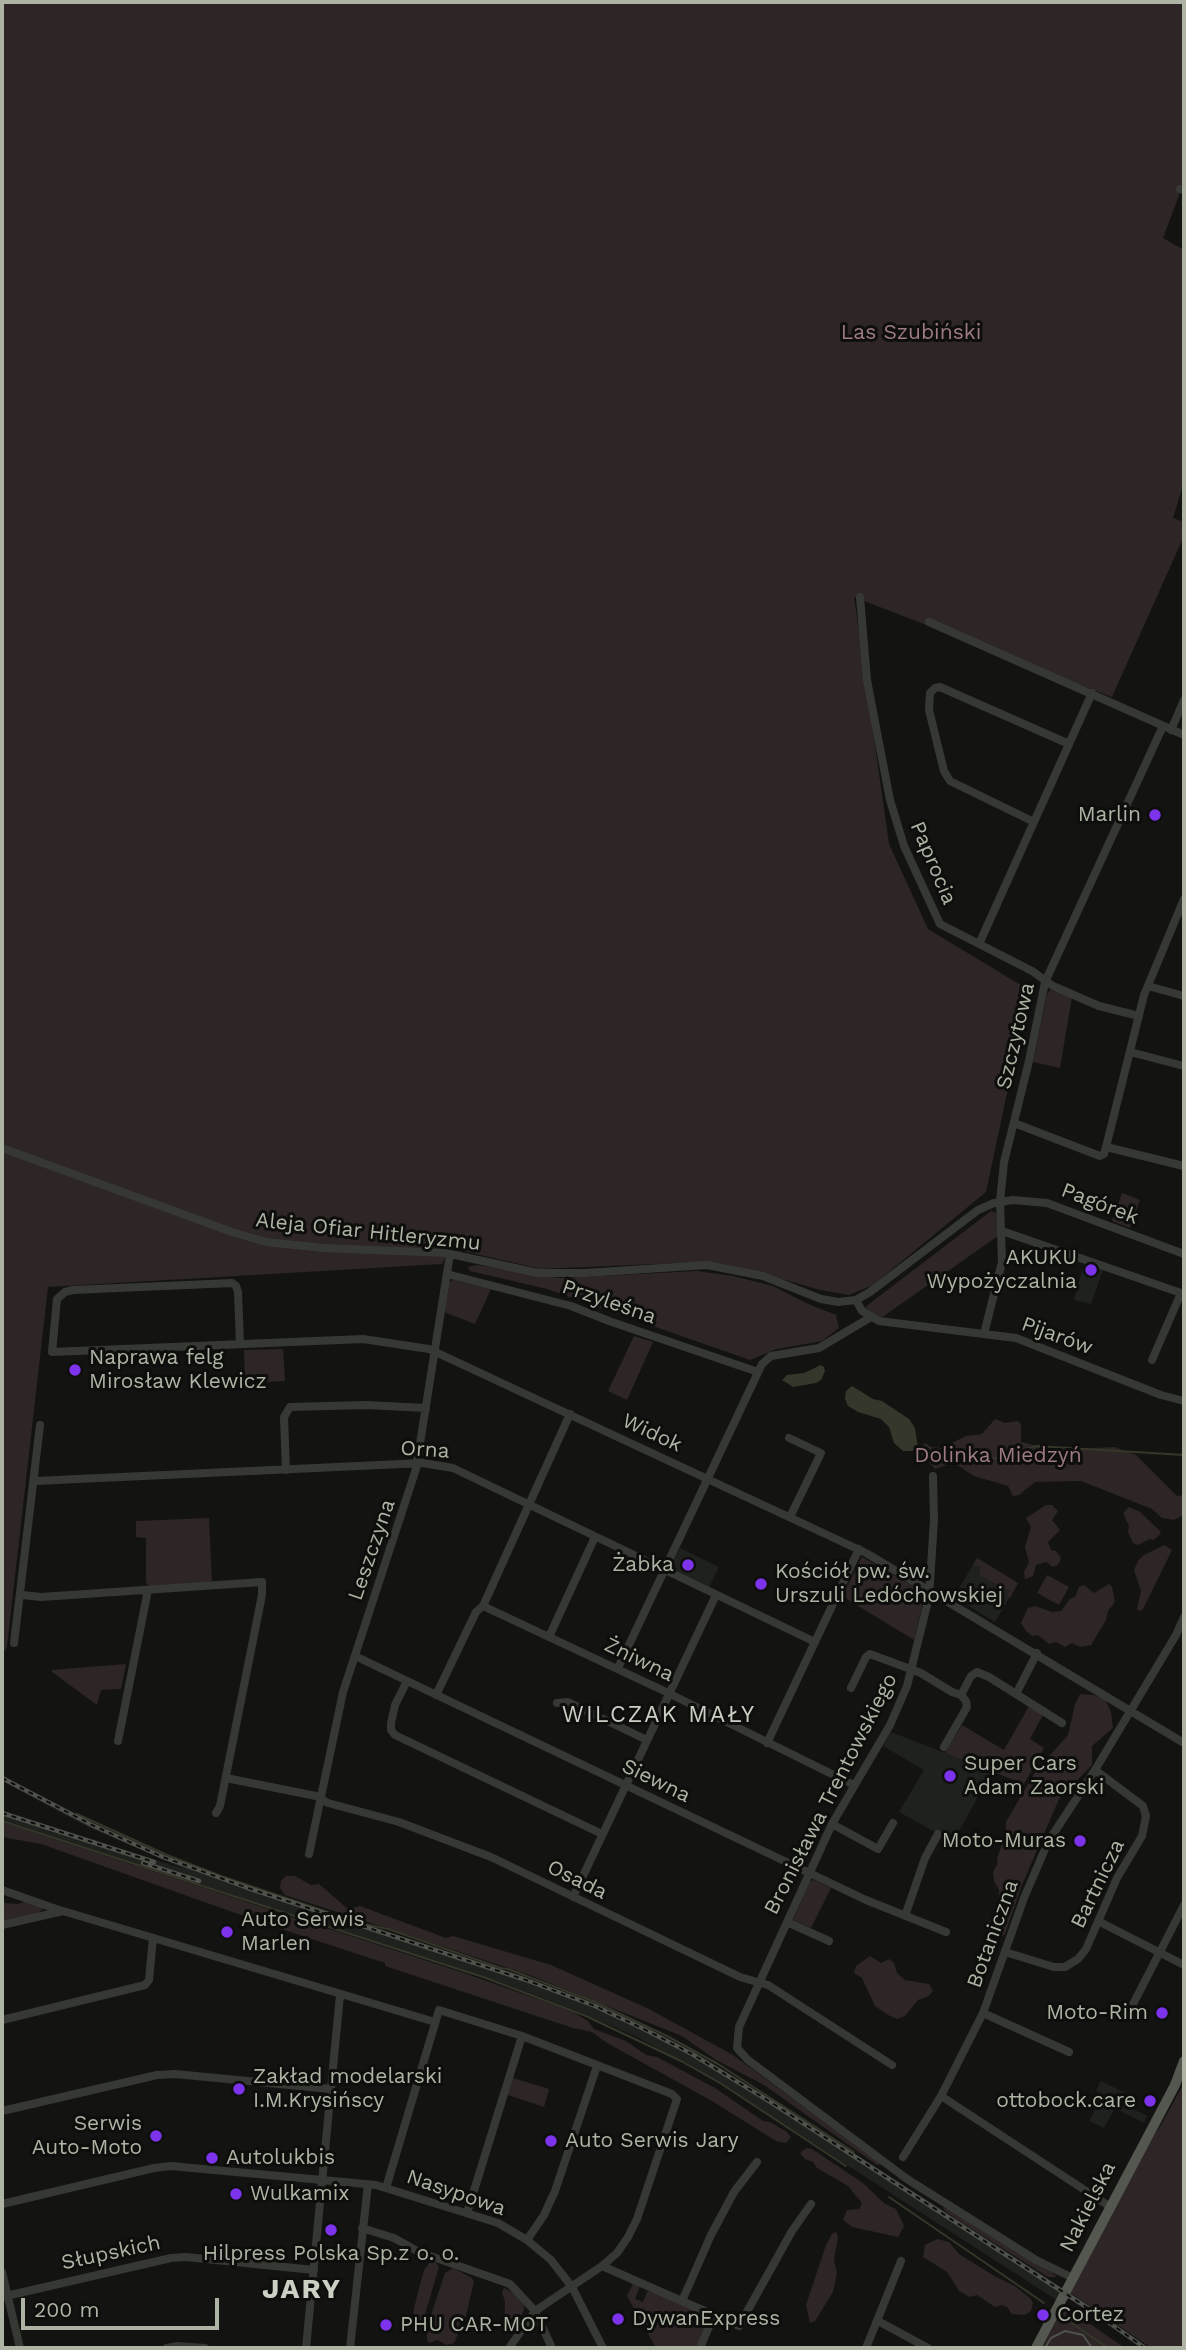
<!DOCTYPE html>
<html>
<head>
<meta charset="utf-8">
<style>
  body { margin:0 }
  #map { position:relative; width:1186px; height:2350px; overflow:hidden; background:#131412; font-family:"Work Sans",sans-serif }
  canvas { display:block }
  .frame { position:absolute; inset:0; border:4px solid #adb4a4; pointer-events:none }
  .scale { position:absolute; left:21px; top:2298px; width:198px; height:32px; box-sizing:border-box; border:4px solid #adb4a4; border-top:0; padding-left:9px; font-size:21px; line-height:24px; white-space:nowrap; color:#adb4a4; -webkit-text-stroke:5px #0e0f0d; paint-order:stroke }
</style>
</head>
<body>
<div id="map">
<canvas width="1186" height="2350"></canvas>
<div class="frame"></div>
<div class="scale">200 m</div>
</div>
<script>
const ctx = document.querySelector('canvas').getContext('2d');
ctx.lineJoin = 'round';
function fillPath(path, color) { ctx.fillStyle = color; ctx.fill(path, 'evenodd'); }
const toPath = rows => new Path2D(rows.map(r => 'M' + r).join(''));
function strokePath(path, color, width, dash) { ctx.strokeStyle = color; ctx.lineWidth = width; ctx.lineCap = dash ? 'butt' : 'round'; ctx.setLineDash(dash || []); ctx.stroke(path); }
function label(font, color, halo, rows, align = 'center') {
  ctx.font = font + ' "Work Sans",sans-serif'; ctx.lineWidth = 6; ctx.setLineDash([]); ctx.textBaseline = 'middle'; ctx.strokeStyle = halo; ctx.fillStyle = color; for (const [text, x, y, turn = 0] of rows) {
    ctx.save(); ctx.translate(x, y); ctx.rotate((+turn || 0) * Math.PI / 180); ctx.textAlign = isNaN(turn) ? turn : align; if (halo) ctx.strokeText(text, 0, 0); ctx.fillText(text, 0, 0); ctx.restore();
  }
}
fillPath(toPath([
  [1084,1263,1103,1270,1091,1304,1074,1300],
  [680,1548,719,1567,709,1587,673,1570,671,1566],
  [977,1558,1018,1583,995,1622,954,1597],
  [891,1732,992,1771,953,1842,899,1812,924,1770,883,1746],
  [2,1775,89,1822,173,1860,551,1988,625,2018,663,2036,784,2108,1032,2268,1063,2289,1058,2301,723,2085,637,2037,582,2013,503,1983,2,1820,2,1811,187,1870,88,1827,2,1781],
  [1101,2081,1136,2098,1131,2108,1147,2116,1144,2123,1115,2108,1104,2128,1089,2121,1103,2095,1096,2091]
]), '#1f211e');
fillPath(toPath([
  [2,2,1184,2,1184,182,1163,238,1184,250,1184,482,1173,518,1184,522,1184,536,1112,697,854,597,889,844,928,929,1029,990,986,1192,873,1285,849,1295,820,1290,754,1271,705,1262,538,1269,539,1276,561,1278,697,1271,733,1276,773,1286,806,1303,836,1315,839,1328,822,1341,777,1349,750,1360,547,1289,470,1271,468,1267,478,1265,538,1275,537,1268,450,1248,442,1264,48,1287,7,1646,2,1656],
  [1050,990,1072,997,1060,1068,1033,1062,1047,994],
  [1122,1193,1140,1200,1130,1228,1112,1221],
  [991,1211,996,1213,998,1236,881,1318,877,1318,865,1307],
  [457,1278,457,1281,491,1289,475,1324,444,1312,449,1282],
  [634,1336,653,1342,627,1400,608,1391],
  [283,1349,285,1381,245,1383,244,1350],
  [995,1419,1005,1423,1018,1421,1021,1424,1021,1442,1054,1450,1115,1447,1136,1455,1177,1496,1184,1495,1184,1515,1174,1520,1162,1518,1152,1509,1081,1481,1035,1482,1019,1495,1013,1496,1008,1486,974,1476,954,1463,935,1469,921,1454,921,1446,925,1443,931,1447,942,1448,966,1436,982,1434],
  [1046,1505,1052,1505,1058,1511,1052,1520,1060,1530,1048,1542,1051,1550,1056,1551,1061,1558,1058,1565,1053,1567,1046,1562,1036,1565,1033,1576,1025,1579,1024,1572,1029,1562,1025,1547,1031,1527,1026,1518],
  [1129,1507,1140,1512,1159,1530,1161,1533,1154,1540,1150,1539,1138,1545,1133,1543,1128,1532,1129,1526,1123,1513],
  [209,1518,212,1583,149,1587,146,1582,146,1538,136,1537,136,1521],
  [1164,1545,1172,1550,1143,1609,1139,1611,1137,1609,1141,1591,1134,1570,1138,1561,1144,1555],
  [862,1557,922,1591,924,1598,914,1640,842,1596],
  [977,1558,1018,1583,1010,1598,1006,1595,1010,1591,979,1575,981,1567,973,1565],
  [1047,1575,1069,1587,1059,1605,1037,1593],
  [1109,1584,1112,1587,1115,1602,1108,1611,1106,1620,1091,1645,1080,1647,1072,1643,1065,1647,1056,1642,1049,1644,1038,1635,1032,1636,1026,1631,1021,1623,1028,1608,1035,1606,1052,1612,1061,1611,1070,1599,1075,1597,1079,1587,1084,1585,1094,1593],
  [126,1664,121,1689,101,1690,97,1705,52,1672,52,1670],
  [1080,1694,1094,1695,1105,1699,1111,1712,1113,1728,1092,1746,1092,1765,1059,1799,1022,1885,1005,1934,994,1941,987,1936,987,1925,998,1908,999,1890,994,1881,993,1872,998,1863,997,1858,1006,1834,1006,1822,1035,1772,1068,1735,1075,1704],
  [1029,1706,1043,1715,1030,1739,1044,1748,1024,1784,945,1753,962,1725,1004,1750],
  [2,1822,464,1973,571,2011,588,2021,594,2029,626,2041,646,2055,657,2057,715,2088,763,2121,770,2122,787,2132,791,2137,786,2143,776,2141,712,2101,607,2043,592,2032,573,2028,385,1966,385,1963,272,1926,41,1844,2,1837],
  [286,1876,295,1876,311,1885,319,1884,348,1909,360,1906,446,1938,453,1936,551,1965,649,2009,733,2055,882,2164,877,2165,764,2085,716,2060,682,2036,527,1974,285,1895,280,1888,281,1881],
  [814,1880,831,1888,811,1928,793,1920,810,1881],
  [2,1899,5,1903,18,1904,28,1901,43,1907,43,1909,38,1913,4,1921,2,1919],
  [870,1956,881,1963,889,1959,894,1963,897,1973,905,1980,929,1984,933,1991,929,1996,918,2000,905,2016,897,2019,888,2015,875,2006,862,1978,854,1973,856,1966],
  [513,2078,549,2089,544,2107,508,2095],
  [1184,2083,1184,2348,1151,2348,1069,2292,1142,2152,1161,2125],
  [806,2148,812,2149,863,2183,885,2204,896,2209,904,2226,898,2237,852,2227,843,2220,847,2210,859,2209,862,2203,848,2186,817,2168,813,2162,805,2159,800,2153],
  [943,2206,1052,2272,1057,2277,1048,2277,956,2219,944,2210],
  [836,2232,838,2237,834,2260,837,2273,833,2292,815,2321,810,2323,806,2305,826,2245,832,2234],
  [937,2239,949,2242,959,2254,996,2277,1015,2286,1031,2299,1033,2303,1031,2311,1025,2315,1012,2314,1007,2307,1002,2305,995,2307,977,2295,970,2297,959,2291,947,2272,923,2257,925,2245],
  [434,2260,439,2267,421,2328,416,2331,412,2326,414,2308,424,2270,431,2261],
  [453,2268,472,2278,474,2282,465,2319,454,2343,447,2345,437,2340,430,2343,427,2341,427,2328,433,2309,445,2273],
  [633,2283,640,2286,635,2299,643,2302,647,2292,651,2291,707,2315,708,2322,697,2348,656,2348,627,2296],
  [504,2288,514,2293,524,2305,524,2310,514,2329,510,2331,504,2329,505,2302,502,2292],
  [1064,2306,1125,2348,1042,2348]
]), '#2d2526');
fillPath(toPath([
  [821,1365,824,1367,825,1371,821,1380,816,1383,793,1387,782,1380,787,1375,804,1373],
  [852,1386,873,1399,882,1401,909,1419,915,1428,918,1448,912,1451,903,1451,894,1443,889,1427,881,1419,858,1412,848,1406,845,1399,846,1391]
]), '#343729');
strokePath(toPath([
  [916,1449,969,1461,998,1458,1036,1446,1184,1455],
  [77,1814,167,1855,221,1876,360,1923,388,1929,501,1968,508,1969,595,2002,667,2036,718,2064,854,2152],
  [2,1821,486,1978,586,2016,681,2061,720,2083,846,2166],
  [889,2197,1044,2303],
  [1060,2315,1108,2348]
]), '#343729', 2);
strokePath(toPath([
  [1180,189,1184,190],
  [860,597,867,680,890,800,904,846,940,924,1032,971,1053,986,1099,1006,1139,1016],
  [929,622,1184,735],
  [1171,730,1184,700],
  [1034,822,950,781,944,771,929,710,930,693,935,688,940,687,1069,744],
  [979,944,1092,693],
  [1148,986,1184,996],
  [1130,1052,1184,1066],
  [1014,1123,1100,1156,1104,1154,1106,1147,1184,1166],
  [1106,1147,1144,995,1184,899],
  [2,1148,232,1232,266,1242,323,1248,446,1253,538,1273,585,1273,707,1265,763,1276,821,1299,838,1302,856,1300,870,1292,978,1210,994,1203,1013,1200,1047,1203,1184,1254],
  [1002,1231,1184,1294],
  [447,1274,571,1306,609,1321,758,1372],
  [856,1300,862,1311,879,1321,1016,1338,1161,1395,1184,1401],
  [984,1334,1002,1262,1000,1201,1004,1162,1029,1061,1045,982,1163,726],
  [240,1344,238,1292,236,1286,232,1283,73,1290,65,1292,57,1299,52,1352,363,1339,429,1349,866,1553,1184,1743],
  [1152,1360,1181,1293],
  [789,1438,821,1453,790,1517],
  [286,1470,284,1417,290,1407,365,1405,426,1408],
  [933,1476,934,1520,929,1597,907,1686,890,1725,832,1824,739,2027,737,2048,748,2060,907,2179,1036,2260,1073,2278],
  [35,1481,423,1463,453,1468,815,1642],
  [22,1595,41,1597,262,1582,262,1595,220,1806,216,1813],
  [483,1606,662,1690,854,1785],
  [549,1637,595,1537],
  [14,1643,40,1425],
  [1037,1653,1016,1694,1062,1723],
  [355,1656,866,1900,946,1932],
  [618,1668,762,1364,771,1356,819,1348,871,1317],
  [407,1681,395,1705,391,1723,391,1730,395,1735,602,1834],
  [851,1688,866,1657,870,1654,921,1673,952,1692,961,1695,966,1701,967,1707,944,1747],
  [436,1695,476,1612,483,1606,570,1414],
  [961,1695,971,1676,977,1672,989,1677,1016,1694],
  [557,1703,568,1702,647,1740],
  [118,1741,148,1590],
  [767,1743,859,1549],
  [226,1778,316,1796,328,1803,399,1822,491,1857,740,1977,768,1985,892,2065],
  [832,1824,878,1849,893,1823],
  [309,1854,343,1692,416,1469,450,1254],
  [2,1890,62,1911],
  [573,1897,716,1595],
  [905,1916,925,1858,938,1834],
  [1098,1921,1184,1965],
  [787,1922,829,1941],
  [2,1925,63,1911,435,2022],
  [1005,1952,1054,1967,1065,1967,1078,1959,1086,1949,1117,1878,1142,1836,1146,1816,1143,1806,1095,1770],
  [1130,2010,1184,1905],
  [983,2013,1069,2052],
  [2,2020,145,1985,149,1980,153,1938],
  [941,2096,1109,2206],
  [2,2111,157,2075,175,2074,331,2089],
  [903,2157,941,2096,983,2013,1024,1898,1048,1842,1095,1770,1176,1635,1184,1617],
  [386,2188,439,2010,522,2036,672,2094,677,2099,637,2219,628,2237,617,2253,602,2266,535,2311,509,2348],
  [2,2204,154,2168,171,2166,376,2185,498,2223,527,2240,551,2260,572,2287,603,2348],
  [467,2213,522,2036],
  [362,2228,394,2238,419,2252,510,2284,535,2311,552,2348],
  [527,2240,544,2215,555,2191,597,2066],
  [602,2266,739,2326,792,2231,811,2204],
  [2,2272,20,2348],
  [2,2297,171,2258,186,2257,314,2270],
  [682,2301,711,2235,734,2192,757,2162],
  [878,2321,928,2348],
  [167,2348,177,2346,205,2348],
  [306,2348,340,1995],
  [350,2348,368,2184],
  [700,2348,714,2315],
  [866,2348,901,2261]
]), '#363933', 8);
strokePath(toPath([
  [1036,2348,1175,2085,1184,2061]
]), '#53574f', 10);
strokePath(toPath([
  [1045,2348,1051,2338,1065,2331,1083,2335,1092,2348]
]), '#4e524a', 2);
const rail = toPath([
  [2,1778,92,1825,163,1857,248,1888,526,1980,595,2006,644,2029,692,2054,769,2101,1094,2312,1145,2348],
  [2,1813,154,1862],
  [143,1863,199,1881]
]);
strokePath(rail, '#4e524a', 4.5);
strokePath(rail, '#0e0f0d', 2, [5]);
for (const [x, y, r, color] of [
  [1155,815,7,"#7c33eb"],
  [1091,1270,7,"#7c33eb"],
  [75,1370,7,"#7c33eb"],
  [688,1565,7,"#7c33eb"],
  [761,1584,7,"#7c33eb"],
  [950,1776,7,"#7c33eb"],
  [1080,1841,7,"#7c33eb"],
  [227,1932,7,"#7c33eb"],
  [1162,2013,7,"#7c33eb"],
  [239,2089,7,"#7c33eb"],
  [1150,2101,7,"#7c33eb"],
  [156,2136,7,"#7c33eb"],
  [551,2141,7,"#7c33eb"],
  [212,2158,7,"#7c33eb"],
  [236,2194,7,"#7c33eb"],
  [331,2230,7,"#7c33eb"],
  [1043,2315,7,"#7c33eb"],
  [618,2319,7,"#7c33eb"],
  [386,2325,7,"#7c33eb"]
]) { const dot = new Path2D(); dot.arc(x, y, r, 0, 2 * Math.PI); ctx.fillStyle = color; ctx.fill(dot); strokePath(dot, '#0e0f0d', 2.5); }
label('21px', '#9e7b83', '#0e0f0d', [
  ["Las Szubiński",911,333],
  ["Dolinka Miedzyń",998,1456]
]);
label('21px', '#adb4a4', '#0e0f0d', [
  ["Marlin",1141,815,"right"],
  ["AKUKU",1077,1258,"right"],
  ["Wypożyczalnia",1077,1282,"right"],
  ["Naprawa felg",89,1358],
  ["Mirosław Klewicz",89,1382],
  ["Żabka",674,1565,"right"],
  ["Kościół pw. św.",775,1572],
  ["Urszuli Ledóchowskiej",775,1596],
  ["Super Cars",964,1764],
  ["Adam Zaorski",964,1788],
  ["Moto-Muras",1066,1841,"right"],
  ["Auto Serwis",241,1920],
  ["Marlen",241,1944],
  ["Moto-Rim",1148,2013,"right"],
  ["Zakład modelarski",253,2077],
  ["I.M.Krysińscy",253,2101],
  ["ottobock.care",1136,2101,"right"],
  ["Serwis",142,2124,"right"],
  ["Auto-Moto",142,2148,"right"],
  ["Auto Serwis Jary",565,2141],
  ["Autolukbis",226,2158],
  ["Wulkamix",250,2194],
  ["Hilpress Polska Sp.z o. o.",331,2254,"center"],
  ["Cortez",1057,2315],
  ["DywanExpress",632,2319],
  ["PHU CAR-MOT",400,2325]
], 'left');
label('21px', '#adb4a4', '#0e0f0d', [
  ["Paprocia",933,863,67],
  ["Szczytowa",1016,1036,-77],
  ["Pagórek",1100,1204,21],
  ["Aleja Ofiar Hitleryzmu",368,1232,6],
  ["Przyleśna",609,1302,19],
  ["Pijarów",1057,1336,20],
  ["Widok",652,1433,25],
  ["Orna",425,1450,4],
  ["Leszczyna",372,1550,-71],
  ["Żniwna",639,1660,26],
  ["Siewna",656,1781,26],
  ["Bronisława Trentowskiego",831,1794,-63],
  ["Osada",577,1880,26],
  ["Bartnicza",1098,1884,-64],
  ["Botaniczna",993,1934,-70],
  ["Nasypowa",456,2193,19],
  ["Nakielska",1088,2207,-63],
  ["Słupskich",111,2253,-12]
]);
ctx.letterSpacing = '2px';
label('23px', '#cbd0c5', '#0e0f0d', [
  ["WILCZAK MAŁY",659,1715]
]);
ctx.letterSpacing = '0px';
ctx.letterSpacing = '2px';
label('bold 28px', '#cbd0c5', '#0e0f0d', [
  ["JARY",302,2290]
]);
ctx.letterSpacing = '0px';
</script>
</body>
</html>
